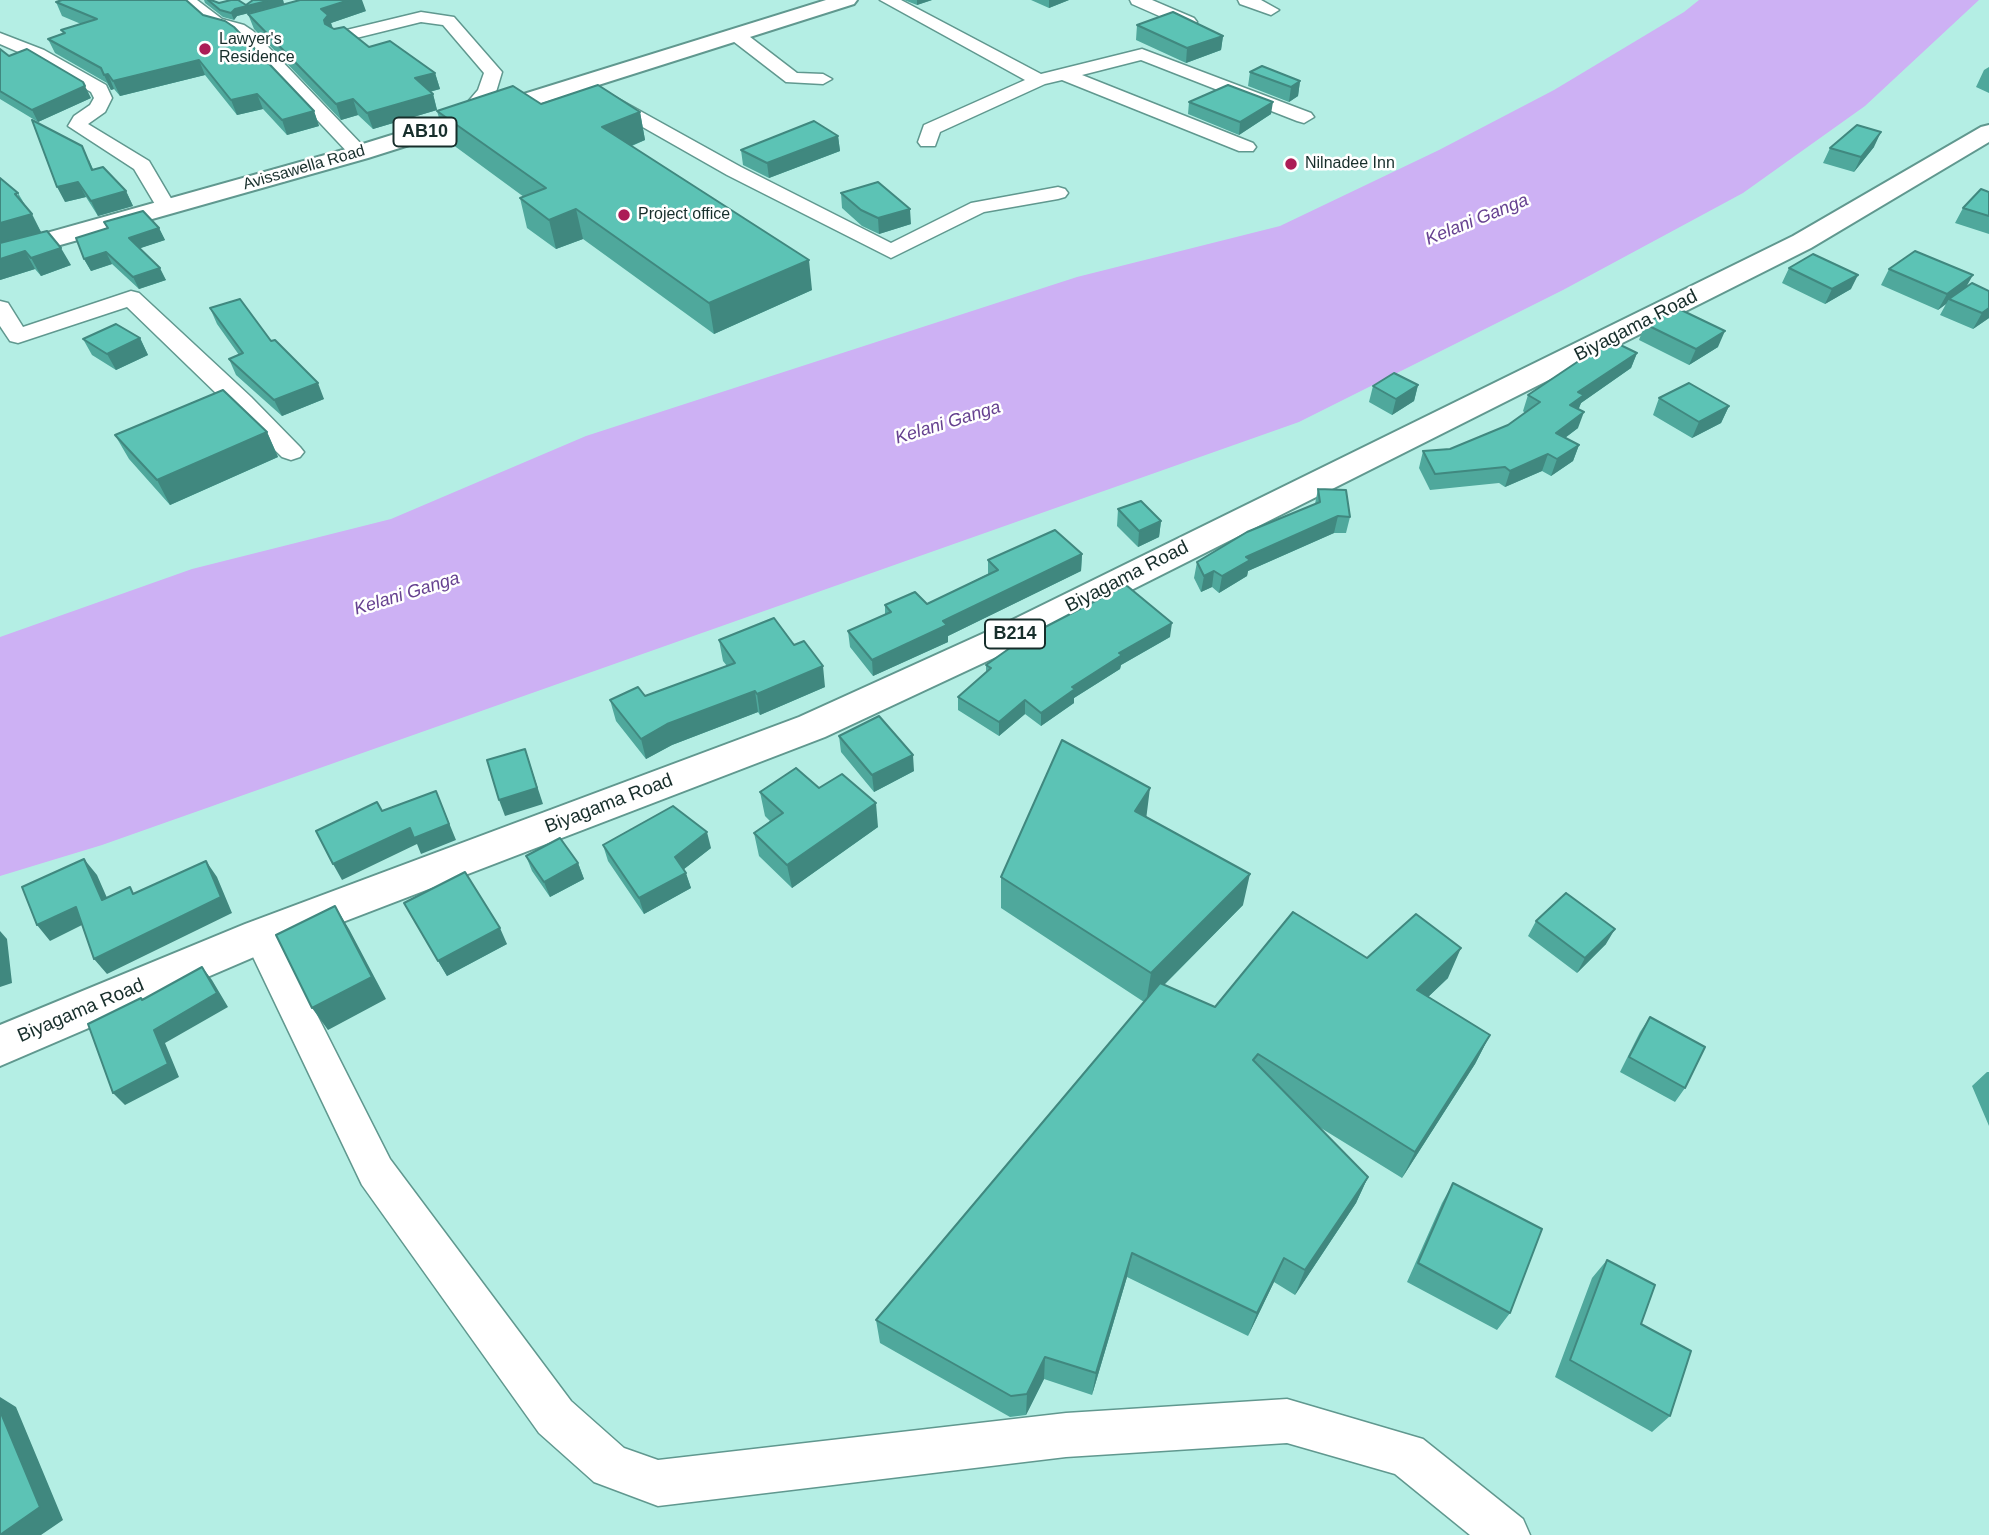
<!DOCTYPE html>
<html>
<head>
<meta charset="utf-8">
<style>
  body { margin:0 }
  canvas { display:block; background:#b4eee4 }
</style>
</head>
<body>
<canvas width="1989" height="1535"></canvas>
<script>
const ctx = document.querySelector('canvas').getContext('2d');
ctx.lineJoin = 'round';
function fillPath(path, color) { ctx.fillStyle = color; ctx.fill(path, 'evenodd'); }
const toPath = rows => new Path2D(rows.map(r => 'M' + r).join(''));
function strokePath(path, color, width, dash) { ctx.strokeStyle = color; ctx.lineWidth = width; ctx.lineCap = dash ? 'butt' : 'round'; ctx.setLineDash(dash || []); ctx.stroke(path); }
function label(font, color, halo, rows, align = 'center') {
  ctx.font = font + ' Helvetica,sans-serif'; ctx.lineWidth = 5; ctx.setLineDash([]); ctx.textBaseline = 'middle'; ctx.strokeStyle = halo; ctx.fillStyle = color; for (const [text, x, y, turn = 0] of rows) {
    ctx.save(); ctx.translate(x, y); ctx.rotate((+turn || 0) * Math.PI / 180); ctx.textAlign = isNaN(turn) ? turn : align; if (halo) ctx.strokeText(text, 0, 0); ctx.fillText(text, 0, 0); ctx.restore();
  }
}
fillPath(toPath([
  [1699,0,1979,0,1865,106,1743,193,1563,290,1299,422,102,845,0,876,0,637,192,569,391,519,586,436,1077,277,1280,226,1439,150,1554,90,1684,12]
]), '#cdb1f4');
const minor = toPath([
  [179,0,197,0,222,19,244,25,253,31,366,149,369,153,366,157,352,157,241,39,232,33,210,27,179,0],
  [880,0,901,0,1041,74,1142,49,1311,113,1314,117,1304,123,1297,121,1141,60,1082,75,1253,143,1256,147,1253,151,1239,151,1062,80,1045,84,940,132,935,146,921,146,918,142,924,125,1025,80,880,0],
  [1130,0,1152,0,1194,18,1197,22,1194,26,1182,26,1132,4,1130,0],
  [1238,0,1261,0,1279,10,1271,15,1240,4,1238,0],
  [421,12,454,17,502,72,496,92,483,106,475,123,461,123,458,119,466,104,478,90,484,73,443,25,421,22,340,42,331,37,334,33,421,12],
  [735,29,741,30,797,73,823,74,832,79,823,84,786,82,729,38,726,34,735,29],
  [0,33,44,50,106,85,112,98,105,112,88,124,149,161,176,207,173,211,159,211,134,169,68,126,74,116,90,105,94,98,91,92,32,58,0,44,0,33],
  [604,91,741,167,891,243,971,203,1058,187,1065,189,1068,193,1065,197,1058,199,984,212,891,258,727,175,597,101,595,97,597,93,604,91],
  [131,291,139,293,251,397,300,447,304,452,300,457,291,460,282,457,127,307,18,343,10,341,0,326,0,301,8,303,23,327,131,291],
  [260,922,272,926,390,1159,571,1401,624,1448,658,1460,1066,1413,1287,1399,1423,1439,1523,1519,1530,1535,1470,1535,1395,1474,1287,1443,1066,1457,658,1506,594,1482,539,1433,362,1185,243,936,248,926,260,922]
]);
const major = toPath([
  [826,0,857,0,854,4,368,158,0,262,0,246,350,148,826,0],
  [1989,125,1989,142,1811,248,1028,642,825,737,275,948,0,1066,0,1025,245,924,799,717,1004,624,1793,236,1981,127,1989,125]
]);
strokePath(minor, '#60988f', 3);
strokePath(major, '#60988f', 4);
fillPath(minor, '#fff');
fillPath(major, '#fff');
fillPath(toPath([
  [62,0,314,111,319,126,287,135,263,109,237,115,205,75,120,96,114,89,111,90,107,83,55,53,48,39,63,33,61,30,81,24,62,16,56,2],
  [204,0,211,0,219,3,246,5,253,0,283,0,284,4,366,11,331,23,333,28,369,47,435,73,440,89,430,92,433,94,437,110,373,129,358,115,341,120,254,29,248,14,282,5,237,16,234,20,223,17,205,3],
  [904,0,932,0,917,5],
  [1031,0,1069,0,1049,8],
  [1137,25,1223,36,1221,50,1186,63,1136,40],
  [0,49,9,56,91,98,38,122,0,99],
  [1989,67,1989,93,1976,87,1984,70],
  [1250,72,1300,81,1298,96,1289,102,1248,86],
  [1189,102,1271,114,1239,135,1188,114],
  [541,104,640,112,645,140,632,146,812,290,714,334,583,239,556,249,527,228,520,198,524,197,445,139,437,111],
  [838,136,840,151,769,178,743,165,741,150],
  [1874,147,1854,172,1823,163,1830,148],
  [89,160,93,169,126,191,133,206,98,216,86,197,65,202],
  [1989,192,1989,234,1955,223,1963,208],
  [18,193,41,232,11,241,71,265,41,276,35,269,0,280],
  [841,193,911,224,879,234,862,226,842,208],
  [104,222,159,228,165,240,140,248,166,280,139,289,112,264,91,271,84,259,107,228],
  [1789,268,1851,289,1825,304,1782,283],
  [1889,269,1966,288,1989,318,1973,329,1940,315,1946,304,1938,310,1881,285],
  [210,308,271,341,324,399,282,416,236,375,229,359,239,355,217,324],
  [1645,324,1718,347,1689,365,1639,340],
  [140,338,148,355,116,370,92,355,83,339],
  [1637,353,1631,368,1581,403,1578,409,1578,428,1565,438,1579,445,1573,461,1551,476,1542,471,1505,487,1499,483,1430,490,1419,468,1423,451,1450,449,1508,425,1525,413,1523,411,1528,395],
  [1418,385,1414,401,1392,415,1369,402,1373,386],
  [1659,398,1729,406,1721,423,1692,438,1653,415],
  [267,432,278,457,170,505,129,459,115,435],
  [1318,489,1350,517,1346,533,1334,533,1248,571,1247,576,1219,593,1212,587,1201,592,1194,578,1197,562,1315,504],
  [1118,509,1161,521,1159,537,1138,547,1117,526],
  [1082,554,1081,571,948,636,948,642,873,676,850,647,848,631,885,615,885,605,927,604,988,574,988,560],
  [1170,637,1121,665,1120,669,1074,698,1074,703,1041,726,1025,714,999,736,958,710,958,697,986,672,986,665],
  [719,640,825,687,760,715,758,712,672,745,646,759,616,721,610,700,645,696,727,666,723,661],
  [839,736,914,771,874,792,841,752],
  [819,788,878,827,792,888,759,856,754,833,770,821,765,816,760,792],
  [1146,817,1243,905,1164,985,1215,1007,1367,958,1448,978,1428,997,1490,1035,1475,1064,1402,1178,1316,1125,1368,1177,1356,1203,1295,1295,1274,1282,1248,1336,1127,1277,1092,1395,1044,1379,1026,1415,1010,1417,880,1343,876,1320,1144,1002,1001,908,1001,877],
  [603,845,711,848,684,869,691,888,644,914,608,861],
  [526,856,578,863,584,879,550,897,532,871],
  [404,903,507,944,447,976],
  [1536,921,1606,944,1577,973,1528,936],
  [1650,1017,1685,1088,1675,1102,1620,1072,1640,1032],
  [1987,1072,1989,1072,1989,1126,1972,1086],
  [1453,1183,1510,1313,1497,1330,1407,1282,1442,1203],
  [1607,1260,1641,1324,1670,1416,1652,1432,1555,1377,1592,1278]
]), '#4fa89c');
fillPath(toPath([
  [271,0,283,0,284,4,237,16,234,20,231,13,235,9],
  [349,0,362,0,366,11,331,23,333,31,330,39,321,9],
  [917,0,932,0,917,5],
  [1049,0,1069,0,1049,8],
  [1223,36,1221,50,1186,63,1187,48],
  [199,60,205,75,120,96,113,81],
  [435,73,440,89,420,94,415,78],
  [108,74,114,89,111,90,104,75],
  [1300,81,1298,96,1289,102,1291,87],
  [85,86,91,98,38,122,32,110],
  [257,94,263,109,237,115,231,100],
  [433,94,437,110,373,129,367,113],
  [353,99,358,115,341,120,336,104],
  [1273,102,1271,114,1239,135,1240,122],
  [314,111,319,126,287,135,282,120],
  [640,112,645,140,608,155,602,127],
  [1881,132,1874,147,1854,172,1861,157],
  [838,136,840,151,769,178,767,163],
  [78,182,86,197,65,202,57,187],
  [126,191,133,206,98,216,91,201],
  [576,209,583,239,556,249,549,220],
  [910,209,911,224,879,234,878,218],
  [32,214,41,232,0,244,0,223],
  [159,228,165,240,135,250,129,238],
  [61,248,71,265,41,276,31,258],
  [25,251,35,269,0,280,0,259],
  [106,252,112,264,91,271,84,259],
  [809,260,812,290,714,334,709,303],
  [160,268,166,280,139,289,133,277],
  [1858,275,1851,289,1825,304,1832,289],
  [1973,275,1964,291,1949,299,1946,304,1938,310,1947,294],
  [1989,308,1989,318,1973,329,1982,313],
  [1725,331,1718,347,1689,365,1696,349],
  [140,338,148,355,116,370,107,354],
  [1637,353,1631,368,1581,403,1578,411,1570,405,1578,392],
  [318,383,324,399,282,416,274,400],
  [1418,385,1414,401,1392,415,1396,399],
  [1729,406,1721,423,1692,438,1699,422],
  [1584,412,1578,428,1550,449,1556,433],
  [267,432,278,457,170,505,157,480],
  [1579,445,1573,461,1551,476,1557,459],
  [1548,454,1542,471,1505,487,1510,471],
  [1338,516,1334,533,1248,571,1247,576,1219,593,1222,576,1246,557],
  [1161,521,1159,537,1138,547,1139,531],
  [1082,554,1081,571,948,636,948,642,873,676,872,660,943,621],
  [1214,571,1212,587,1201,592,1204,576],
  [1172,623,1170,637,1121,665,1120,669,1074,698,1074,703,1041,726,1041,713,1072,687,1119,653],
  [823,666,825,687,760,715,757,694],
  [755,691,758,712,672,745,646,759,641,739,667,724],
  [1025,700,1025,714,999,736,999,722],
  [525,749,543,804,505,816,499,800],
  [913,755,914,771,874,792,872,775],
  [1150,788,1146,820,1135,811],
  [436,791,456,840,421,854,417,844,342,880,333,864],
  [876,803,878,827,792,888,787,865],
  [707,832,711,848,679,873,675,857],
  [84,859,97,875,115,916,102,900],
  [206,861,217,877,232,913,107,974,94,959],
  [578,863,584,879,550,897,544,882],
  [686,873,691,888,644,914,639,898],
  [1250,874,1243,905,1146,1003,1151,973],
  [335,906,349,929,386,999,328,1030,312,1008],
  [76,907,88,922,50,941,37,925],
  [500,928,507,944,447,976,438,961],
  [1615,929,1606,944,1577,973,1585,958],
  [0,931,7,939,12,983,0,987],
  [1461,948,1448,978,1405,1019,1417,990],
  [202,967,212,980,228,1007,165,1043,179,1077,125,1105,113,1093,154,1030],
  [1490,1035,1475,1064,1402,1178,1415,1152],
  [1368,1177,1356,1203,1295,1295,1305,1270],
  [1132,1253,1127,1277,1092,1395,1096,1373],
  [1284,1258,1274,1282,1248,1336,1257,1313],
  [1045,1357,1044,1379,1026,1415,1027,1394],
  [0,1397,16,1407,63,1520,41,1535,0,1535]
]), '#40887f');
const building = toPath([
  [62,0,186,0,203,15,225,21,234,27,314,111,282,120,257,94,231,100,199,60,113,81,108,74,104,75,101,68,48,39,65,33,61,30,97,19,56,2,62,0],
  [208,0,211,0,219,3,231,0,238,0,246,5,253,0,271,0,235,9,231,13,220,10,208,0],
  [300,0,349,0,321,9,328,15,324,20,325,24,334,29,344,27,369,47,390,41,435,73,415,78,433,94,367,113,353,99,336,104,248,14,300,0],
  [1173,12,1223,36,1187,48,1137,25,1173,12],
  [0,49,9,56,27,49,83,82,85,86,32,110,0,91,0,49],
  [1262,66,1300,81,1291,87,1250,72,1262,66],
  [598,85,640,112,602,127,809,260,709,303,576,209,549,220,520,198,546,188,437,111,513,86,541,104,598,85],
  [1228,85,1273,102,1240,122,1189,102,1228,85],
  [32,120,82,146,92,170,103,167,126,191,91,201,78,182,57,187,32,120],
  [814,121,838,136,767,163,741,150,814,121],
  [1857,125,1881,132,1861,157,1830,148,1857,125],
  [0,178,18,193,15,194,32,214,0,223,0,178],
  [878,182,910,209,878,218,861,210,841,193,878,182],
  [1981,189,1989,192,1989,216,1963,208,1981,189],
  [143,211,159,228,129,238,160,268,133,277,106,252,84,259,76,238,108,228,104,222,143,211],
  [47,231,61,248,31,258,25,251,0,259,0,243,47,231],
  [1915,251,1973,275,1947,294,1889,269,1915,251],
  [1813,254,1858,275,1832,289,1789,268,1813,254],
  [1972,283,1989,291,1989,308,1982,313,1949,299,1972,283],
  [240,299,271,341,275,340,318,383,274,400,229,359,243,353,210,308,240,299],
  [1675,307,1725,331,1696,349,1645,324,1675,307],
  [116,324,140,338,107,354,83,339,116,324],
  [1610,340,1637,353,1578,392,1584,395,1570,405,1584,412,1556,433,1579,445,1557,459,1548,454,1510,471,1505,467,1435,474,1423,451,1450,449,1508,425,1540,402,1528,395,1610,340],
  [1394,373,1418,385,1396,399,1373,386,1394,373],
  [1689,383,1729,406,1699,422,1659,398,1689,383],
  [223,390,267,432,157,480,115,435,223,390],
  [1318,489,1346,490,1350,517,1338,516,1246,557,1250,560,1222,576,1214,571,1204,576,1197,562,1247,532,1320,502,1318,489],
  [1141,501,1161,521,1139,531,1118,509,1141,501],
  [1055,530,1082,554,943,621,947,625,872,660,848,631,891,612,885,605,915,592,927,604,998,570,988,560,1055,530],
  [1126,585,1172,623,1119,653,1122,655,1072,687,1075,689,1041,713,1025,700,999,722,958,697,991,668,986,665,1024,638,1126,585],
  [774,618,794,645,804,641,823,666,757,694,755,691,667,724,641,739,610,700,638,687,645,696,735,663,719,640,774,618],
  [879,716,913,755,872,775,839,736,879,716],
  [1062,740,1150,788,1135,811,1250,874,1151,973,1001,877,1062,740],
  [525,749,537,788,499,800,487,760,525,749],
  [796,768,819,788,842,774,876,803,787,865,754,833,783,813,760,792,796,768],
  [436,791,449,824,414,838,410,828,333,864,316,831,377,802,382,811,436,791],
  [673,806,707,832,675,857,686,873,639,898,603,845,673,806],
  [560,838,578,863,544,882,526,856,560,838],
  [84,859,102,900,130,887,133,894,206,861,221,897,94,959,76,907,37,925,22,887,84,859],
  [465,872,500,928,438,961,404,903,465,872],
  [1566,893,1615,929,1585,958,1536,921,1566,893],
  [335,906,372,977,312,1008,276,935,335,906],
  [1293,912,1367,958,1416,914,1461,948,1417,990,1490,1035,1415,1152,1258,1054,1253,1060,1368,1177,1305,1270,1284,1258,1257,1313,1132,1253,1096,1373,1045,1357,1027,1394,1011,1396,876,1320,1160,983,1215,1007,1293,912],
  [202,967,217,993,154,1030,168,1064,113,1093,88,1024,141,998,142,1000,202,967],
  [1650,1017,1705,1047,1685,1088,1629,1057,1650,1017],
  [1453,1183,1542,1229,1510,1313,1418,1263,1453,1183],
  [1607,1260,1655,1285,1641,1324,1691,1351,1670,1416,1570,1360,1607,1260],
  [0,1411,40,1507,0,1535,0,1411]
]);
fillPath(building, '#5cc3b5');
strokePath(building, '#40887f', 2);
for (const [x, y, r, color] of [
  [205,49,7,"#ac1d56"],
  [1291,164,7,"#ac1d56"],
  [624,215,7,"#ac1d56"]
]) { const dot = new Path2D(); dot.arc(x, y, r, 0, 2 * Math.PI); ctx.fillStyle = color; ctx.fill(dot); strokePath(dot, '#fff', 2.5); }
label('16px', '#172e2b', '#fff', [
  ["Lawyer's",219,40],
  ["Residence",219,58],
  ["Nilnadee Inn",1305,164],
  ["Project office",638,215]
], 'left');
label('16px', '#172e2b', '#fff', [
  ["Avissawella Road",304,168,-16]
]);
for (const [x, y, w] of [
  [425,132,63],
  [1015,634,60]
]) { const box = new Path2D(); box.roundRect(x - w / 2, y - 14.5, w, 29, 5); ctx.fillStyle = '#fff'; ctx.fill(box); strokePath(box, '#172e2b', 2); }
label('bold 18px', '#172e2b', null, [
  ["AB10",425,132],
  ["B214",1015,634]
]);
label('italic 18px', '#664190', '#fff', [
  ["Kelani Ganga",1477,220,-22],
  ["Kelani Ganga",948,423,-17],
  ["Kelani Ganga",407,594,-17]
]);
label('19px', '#172e2b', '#fff', [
  ["Biyagama Road",1636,326,-27],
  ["Biyagama Road",1127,577,-27],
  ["Biyagama Road",609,804,-21],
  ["Biyagama Road",81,1011,-23]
]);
</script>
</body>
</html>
